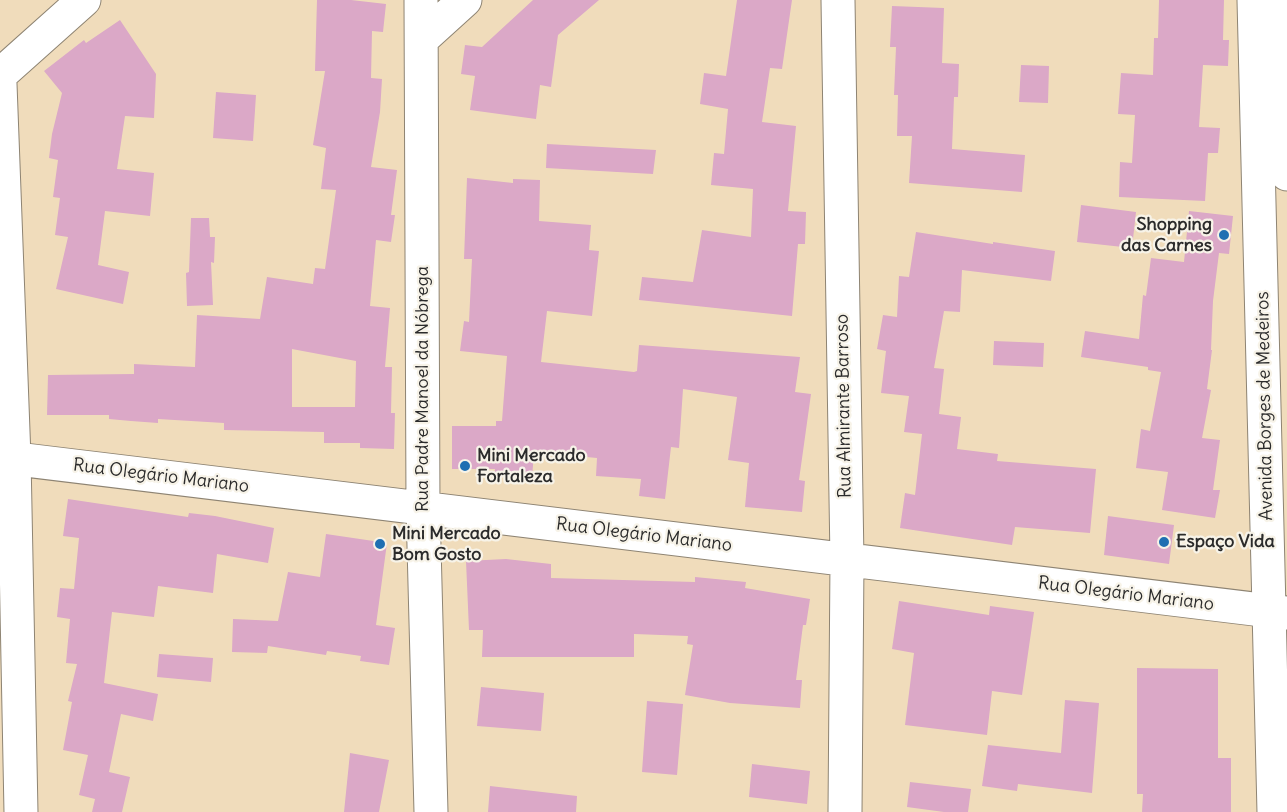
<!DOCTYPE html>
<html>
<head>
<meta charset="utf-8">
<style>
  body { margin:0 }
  canvas { display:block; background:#f0dcbb }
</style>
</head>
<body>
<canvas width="1287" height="812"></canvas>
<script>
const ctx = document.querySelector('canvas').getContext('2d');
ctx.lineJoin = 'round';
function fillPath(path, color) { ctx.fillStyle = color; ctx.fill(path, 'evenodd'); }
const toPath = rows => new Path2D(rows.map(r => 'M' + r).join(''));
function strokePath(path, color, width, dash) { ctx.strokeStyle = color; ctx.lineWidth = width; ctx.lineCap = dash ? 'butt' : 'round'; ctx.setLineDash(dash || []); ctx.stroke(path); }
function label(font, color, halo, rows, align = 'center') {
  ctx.font = font + ' Delius,sans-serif'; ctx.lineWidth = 4.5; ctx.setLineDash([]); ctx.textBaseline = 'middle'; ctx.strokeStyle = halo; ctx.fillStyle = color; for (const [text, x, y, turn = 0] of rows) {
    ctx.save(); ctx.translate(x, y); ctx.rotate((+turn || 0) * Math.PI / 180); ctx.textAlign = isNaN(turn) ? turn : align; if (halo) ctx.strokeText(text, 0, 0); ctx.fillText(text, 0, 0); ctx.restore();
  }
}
fillPath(toPath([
  [317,0,351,0,386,4,383,32,372,31,371,78,382,79,380,112,371,167,397,170,391,215,395,215,391,242,376,240,370,306,390,308,385,367,392,367,391,413,395,413,394,449,360,448,360,443,324,443,324,432,224,430,224,423,158,419,158,423,131,421,109,419,109,415,47,415,48,375,134,374,134,364,195,367,197,315,260,319,267,277,313,284,315,268,325,269,336,190,321,189,326,148,313,145,325,71,315,71],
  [292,349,356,361,355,407,292,407],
  [533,0,599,0,558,35,551,87,540,85,536,119,470,110,475,76,461,74,465,45,482,47],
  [737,0,792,0,782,69,770,68,762,122,796,126,788,211,806,212,805,244,798,244,792,316,639,300,642,277,693,282,702,230,751,237,753,189,711,185,714,153,724,154,728,109,700,104,704,73,726,76],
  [1159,0,1224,0,1223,40,1229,40,1228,66,1203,65,1199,127,1220,128,1218,153,1208,153,1205,201,1119,197,1120,162,1132,163,1135,115,1118,114,1121,73,1153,75,1154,38,1158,38],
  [892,6,944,8,942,63,959,64,958,97,954,97,952,149,1025,155,1022,192,909,183,912,136,897,136,898,95,894,95,896,47,890,47],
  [120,20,156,74,154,118,125,116,117,169,154,173,150,216,105,211,98,265,129,272,123,304,56,289,68,237,55,235,60,198,53,197,58,160,49,158,52,134,62,93,44,71,84,40,86,43],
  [1021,65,1049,66,1048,103,1019,102],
  [216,92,256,95,253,141,213,138],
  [547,144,656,150,653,174,546,168],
  [467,178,513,183,513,179,540,180,539,221,591,225,589,250,599,251,592,316,547,311,541,362,634,372,637,371,639,345,800,357,795,392,811,394,799,480,805,481,802,512,745,507,749,463,728,460,737,397,683,389,679,448,671,447,665,499,639,496,641,479,596,476,597,458,534,452,532,478,494,476,495,469,452,469,452,426,496,426,496,421,502,421,507,356,460,351,464,321,469,322,472,259,464,259],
  [1081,205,1136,212,1132,248,1077,242],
  [1189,211,1233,216,1229,254,1219,253,1213,301,1211,350,1212,350,1207,389,1211,390,1202,438,1220,440,1213,490,1220,490,1215,518,1162,510,1168,472,1136,468,1141,429,1150,431,1161,372,1148,370,1148,367,1081,357,1085,331,1139,339,1143,295,1146,296,1151,258,1184,262],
  [191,218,209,218,210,237,215,237,214,263,211,262,213,305,187,306,186,273,189,272],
  [916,232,993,244,993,242,1055,251,1051,281,962,270,960,312,944,311,934,368,944,369,939,414,961,417,957,449,998,454,997,461,1096,469,1090,533,1015,527,1012,545,900,528,905,493,915,495,922,434,904,432,909,396,881,393,886,351,877,349,883,315,897,317,899,276,909,277],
  [994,341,1044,343,1043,367,993,365],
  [68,499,188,517,189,513,215,516,274,528,268,563,217,554,213,593,158,586,154,617,112,612,104,683,158,694,153,721,121,714,109,772,130,777,122,812,92,812,95,799,79,795,88,755,63,750,72,702,68,701,77,664,66,663,70,619,57,617,60,588,74,589,79,538,63,536],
  [1108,516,1174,525,1169,564,1104,555],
  [326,534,387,543,376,625,395,628,389,665,360,661,361,656,327,651,326,655,268,646,267,653,232,652,233,619,278,621,288,572,320,577],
  [506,559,551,564,551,578,695,582,695,577,746,582,745,588,810,599,806,625,803,625,796,680,802,680,800,708,730,703,685,695,693,645,687,644,688,636,634,634,634,657,482,657,483,630,469,630,466,561],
  [899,601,989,615,990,606,1034,612,1022,695,992,691,987,735,905,725,914,653,892,649],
  [159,654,213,658,211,682,157,677],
  [1137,668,1218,669,1218,758,1231,758,1231,812,1142,812,1143,794,1137,794],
  [481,687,544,693,541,731,477,726],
  [1065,700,1099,703,1092,793,1018,784,1017,791,982,786,988,745,1061,753],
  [647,701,683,704,677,775,642,772],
  [350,753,389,760,379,812,344,812],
  [752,764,810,771,807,804,749,797],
  [910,782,971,789,968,812,944,812,907,807],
  [490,786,577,796,576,812,488,812]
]), '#dba8c7');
const minor = toPath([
  [421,0,423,508,431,812],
  [838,0,847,560,845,812],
  [422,39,465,0],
  [0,75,84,0],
  [0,84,14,458,21,812],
  [0,457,1287,613]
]);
const major = toPath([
  [1254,0,1274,812],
  [1283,0,1287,174]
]);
strokePath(minor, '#8e8473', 35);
strokePath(major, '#8e8473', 35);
strokePath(minor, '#fff', 33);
strokePath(major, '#fff', 33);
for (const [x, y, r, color] of [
  [1224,235,6,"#1f6fb2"],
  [465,466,6,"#1f6fb2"],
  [1164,542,6,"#1f6fb2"],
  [380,544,6,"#1f6fb2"]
]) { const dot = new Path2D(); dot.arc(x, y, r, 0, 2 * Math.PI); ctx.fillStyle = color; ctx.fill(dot); strokePath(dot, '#f7f3e8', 2); }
label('bold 18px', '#2b2b2b', '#f7f3e8', [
  ["Shopping",1212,225,"right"],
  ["das Carnes",1212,246,"right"],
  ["Mini Mercado",477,456],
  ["Fortaleza",477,477],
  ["Mini Mercado",392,534],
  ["Bom Gosto",392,555],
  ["Espaço Vida",1176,542]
], 'left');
label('18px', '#2b2b2b', '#f7f3e8', [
  ["Rua Padre Manoel da Nóbrega",423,389,-90],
  ["Rua Almirante Barroso",844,406,-91],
  ["Avenida Borges de Medeiros",1265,406,-91],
  ["Rua Olegário Mariano",161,476,7],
  ["Rua Olegário Mariano",644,535,7],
  ["Rua Olegário Mariano",1126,594,7]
]);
</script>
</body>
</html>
